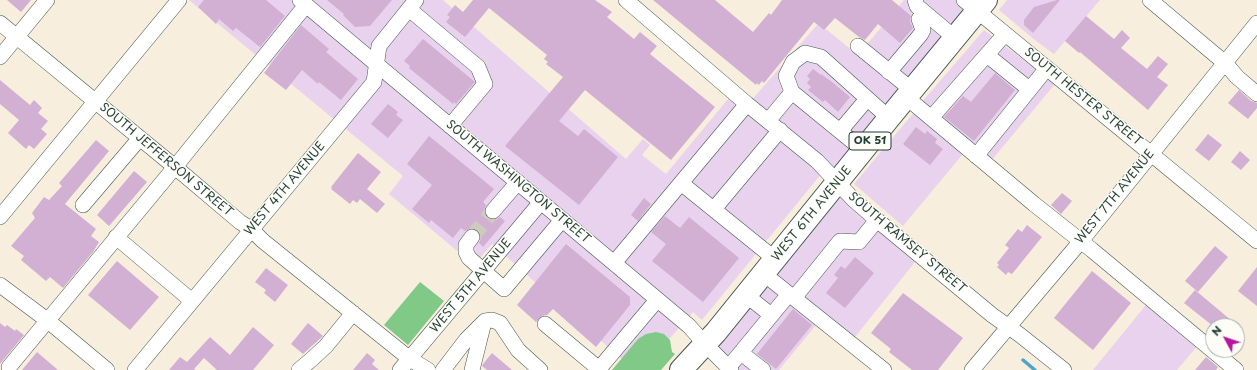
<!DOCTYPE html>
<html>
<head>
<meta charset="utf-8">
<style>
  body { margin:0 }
  #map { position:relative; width:1257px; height:370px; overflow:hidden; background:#f8eedd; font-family:"Playpen Sans",sans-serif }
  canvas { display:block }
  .north { position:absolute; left:1205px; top:318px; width:40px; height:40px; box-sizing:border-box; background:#fdfcf7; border:1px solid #a4b0a9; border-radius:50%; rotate:310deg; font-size:11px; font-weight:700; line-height:16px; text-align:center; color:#1f3d34 }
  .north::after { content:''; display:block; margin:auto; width:14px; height:18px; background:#b5179e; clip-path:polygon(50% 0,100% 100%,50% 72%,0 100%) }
</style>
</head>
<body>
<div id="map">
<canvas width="1257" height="370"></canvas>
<div class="north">N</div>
</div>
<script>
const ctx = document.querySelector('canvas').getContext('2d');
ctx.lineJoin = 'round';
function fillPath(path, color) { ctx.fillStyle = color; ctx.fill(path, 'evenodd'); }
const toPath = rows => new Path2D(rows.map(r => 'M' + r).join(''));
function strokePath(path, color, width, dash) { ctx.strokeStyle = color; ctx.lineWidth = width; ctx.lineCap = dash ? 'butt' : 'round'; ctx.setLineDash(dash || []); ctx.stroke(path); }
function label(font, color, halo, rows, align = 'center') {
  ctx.font = font + ' "Playpen Sans",sans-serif'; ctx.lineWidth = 3; ctx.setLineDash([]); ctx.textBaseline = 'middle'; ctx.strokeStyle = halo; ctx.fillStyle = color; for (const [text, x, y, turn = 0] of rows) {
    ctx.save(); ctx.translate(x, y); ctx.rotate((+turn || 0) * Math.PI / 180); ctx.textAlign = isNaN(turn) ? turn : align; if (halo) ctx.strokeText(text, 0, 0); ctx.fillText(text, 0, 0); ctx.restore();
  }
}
fillPath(toPath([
  [189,0,443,0,626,159,643,139,650,145,642,155,666,174,733,93,826,168,702,320,693,312,642,370,634,370,492,244,474,265,389,194,403,176],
  [904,0,962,0,976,11,839,177,749,103,817,25,827,30,858,55],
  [1007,0,1100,0,1054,54,1036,41,999,10],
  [984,30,1055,84,991,161,921,103],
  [916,110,967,149,903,226,854,184],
  [837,184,919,257,851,342,821,319,779,370,735,370,707,344],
  [1154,295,1205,337,1177,370,1093,370]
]), '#e9d2ee');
fillPath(toPath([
  [420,282,444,301,408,345,384,325],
  [656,332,664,334,670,340,672,352,675,354,661,370,612,370,638,339,646,334]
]), '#80c987');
strokePath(toPath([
  [1023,360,1035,370]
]), '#4ba6c9', 3.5);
fillPath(toPath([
  [7,0,31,0,21,12],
  [204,0,266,0,285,16,260,47,236,28,233,31,219,19,216,24,198,7],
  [327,0,392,0,370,26,355,27,343,15,344,14],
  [473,0,595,0,612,12,607,17,634,39,640,32,657,46,650,54,715,107,671,160,585,90,559,121,578,136,584,129,618,157,579,205,505,146,563,77,546,64,548,62,544,59,547,55,489,8,465,37,446,22,450,17,447,15,455,5,463,12],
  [653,0,715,0,753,32,769,13,771,15,782,0,892,0,911,16,910,22,913,28,900,43,878,24,865,40,859,37,835,18,824,30,814,22,764,83,762,81,759,85,757,83,756,85],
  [1057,0,1060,0,1033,33,1024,25,1024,20,1034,7],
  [1086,16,1114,39,1122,30,1130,38,1121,48,1147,69,1158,56,1168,64,1157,77,1168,85,1148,110,1080,52,1079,53,1065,41],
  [301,25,329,49,326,52,358,79,341,100,319,82,318,84,302,70,286,90,264,73],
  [423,39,475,82,456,104,454,102,453,104,409,68,410,66,404,61],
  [813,69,821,75,821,74,832,82,850,97,838,112,825,100,823,102,808,90,811,87,807,83,810,79,807,76],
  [995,73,1015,90,974,141,944,117,963,96,971,102],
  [0,80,30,105,34,100,42,108,38,113,48,121,41,129,47,134,34,149,29,145,26,149,8,133,19,120,0,104],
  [1239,90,1251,101,1257,103,1257,108,1248,119,1228,103],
  [388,104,398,112,396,115,403,120,388,138,371,124],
  [916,127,925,134,927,131,937,139,935,143,943,149,930,165,903,144],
  [1208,134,1222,145,1209,161,1195,150],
  [429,136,494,189,483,202,486,205,484,210,485,214,487,218,491,220,496,220,500,217,505,221,483,247,479,243,481,238,480,233,477,230,473,228,469,229,465,231,461,228,453,238,431,220,429,223,412,209,432,185,407,164],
  [96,140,109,151,65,204,96,229,91,236,99,242,93,252,63,288,50,277,46,281,21,260,24,256,11,246,35,218,32,213,44,197,49,200,62,186,59,183],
  [1240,151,1250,160,1241,170,1231,162],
  [358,153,381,172,367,189,385,204,377,213,360,199,357,203,353,200,350,204,331,189,332,188,331,187],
  [134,171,147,182,109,226,97,215],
  [1062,193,1072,201,1061,214,1051,205],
  [644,198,651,204,638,221,631,215],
  [665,216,680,228,689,217,739,258,703,302,652,261,666,244,651,232],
  [1027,225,1042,237,1012,274,1008,272,1006,275,997,267,999,265,997,263,1009,248,1005,245,1018,229,1022,232],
  [566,244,630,297,630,305,596,347,553,309,547,315,542,316,536,322,517,305],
  [1215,246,1228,257,1198,292,1185,281],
  [855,257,874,273,845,308,826,293,838,278,834,275,841,266,845,269],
  [117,261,159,297,130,330,88,295],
  [1257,267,1257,306,1238,291],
  [266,268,288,285,275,302,264,293,266,290,255,282],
  [1092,271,1131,303,1093,350,1054,318],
  [1195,290,1238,326,1213,326,1184,303],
  [903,293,963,338,938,370,912,370,889,352,891,349,871,333],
  [793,309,812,325,776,369,757,354],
  [0,323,5,327,7,325,15,331,16,329,24,335,0,364],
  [308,323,323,336,303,354,291,344],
  [253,327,274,345,253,370,217,370,204,358,194,369,196,370,169,370,180,357,187,362,210,337,230,355],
  [37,352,58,370,22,370],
  [367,353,375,360,372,364,379,370,353,370],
  [492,353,512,370,487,370,482,366,483,364],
  [1206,357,1218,367,1216,370,1195,370]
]), '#d1b0d4');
strokePath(toPath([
  [472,237,493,211]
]), '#cdcbbb', 15, [15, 8]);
const minor = toPath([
  [300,0,689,326,705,344,731,370],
  [626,0,747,104,817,161,854,200,877,220,992,315,1020,335,1064,370],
  [915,0,917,6,955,38],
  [964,0,1257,241],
  [1150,0,1225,63,1237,77,1257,94],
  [409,9,478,67,485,84,450,126],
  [0,23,175,167,240,222,251,229,263,241,410,359,428,370],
  [858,46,912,90],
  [987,55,1029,89],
  [0,57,47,0],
  [889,72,921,34,923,30,919,19,924,12],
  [906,97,1034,204,1092,250,1236,370],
  [931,118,1005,34],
  [768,121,792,92],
  [840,131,867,99],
  [863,150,792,92,786,76,793,62,805,53,821,57,889,118],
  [976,156,1047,68],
  [681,183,775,259],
  [83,205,140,138],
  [714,209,780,130],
  [493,211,518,182],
  [0,217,179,0],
  [116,237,192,301],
  [472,237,466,245,466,252,469,258,504,289,562,220],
  [614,263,747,104],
  [764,274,884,370],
  [0,285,47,320,107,370],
  [746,295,771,315],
  [794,298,840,241,859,242,877,220],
  [545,324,599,369],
  [741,353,763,370],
  [9,367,175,167,306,5],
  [728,368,789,294],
  [135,370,374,82,379,46,416,0],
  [299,370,312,359,326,346,353,313],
  [400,370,541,202],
  [443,370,466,340,485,321,492,320,500,323,518,350,540,370],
  [472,370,484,322],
  [598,370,657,300],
  [972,370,1081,241,1257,23]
]);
const highway = toPath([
  [681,370,716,332,889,118,986,0]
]);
strokePath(minor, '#40584d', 16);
strokePath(highway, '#40584d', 24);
strokePath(minor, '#fff', 15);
strokePath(highway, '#fff', 22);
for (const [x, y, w] of [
  [870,141,42]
]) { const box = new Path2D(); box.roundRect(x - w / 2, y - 9, w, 18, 3); ctx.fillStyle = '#fdfcf7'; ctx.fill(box); strokePath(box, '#1f3d34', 1); }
label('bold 11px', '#1f3d34', null, [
  ["OK 51",870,141]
]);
label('12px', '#1f3d34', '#fdfcf7', [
  ["SOUTH HESTER STREET",1083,97,39],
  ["SOUTH JEFFERSON STREET",166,160,40],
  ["SOUTH WASHINGTON STREET",518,182,40],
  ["WEST 4TH AVENUE",285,189,-50],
  ["WEST 7TH AVENUE",1115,197,-51],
  ["WEST 6TH AVENUE",812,214,-51],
  ["SOUTH RAMSEY STREET",907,243,40],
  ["WEST 5TH AVENUE",471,286,-50]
]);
</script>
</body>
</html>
